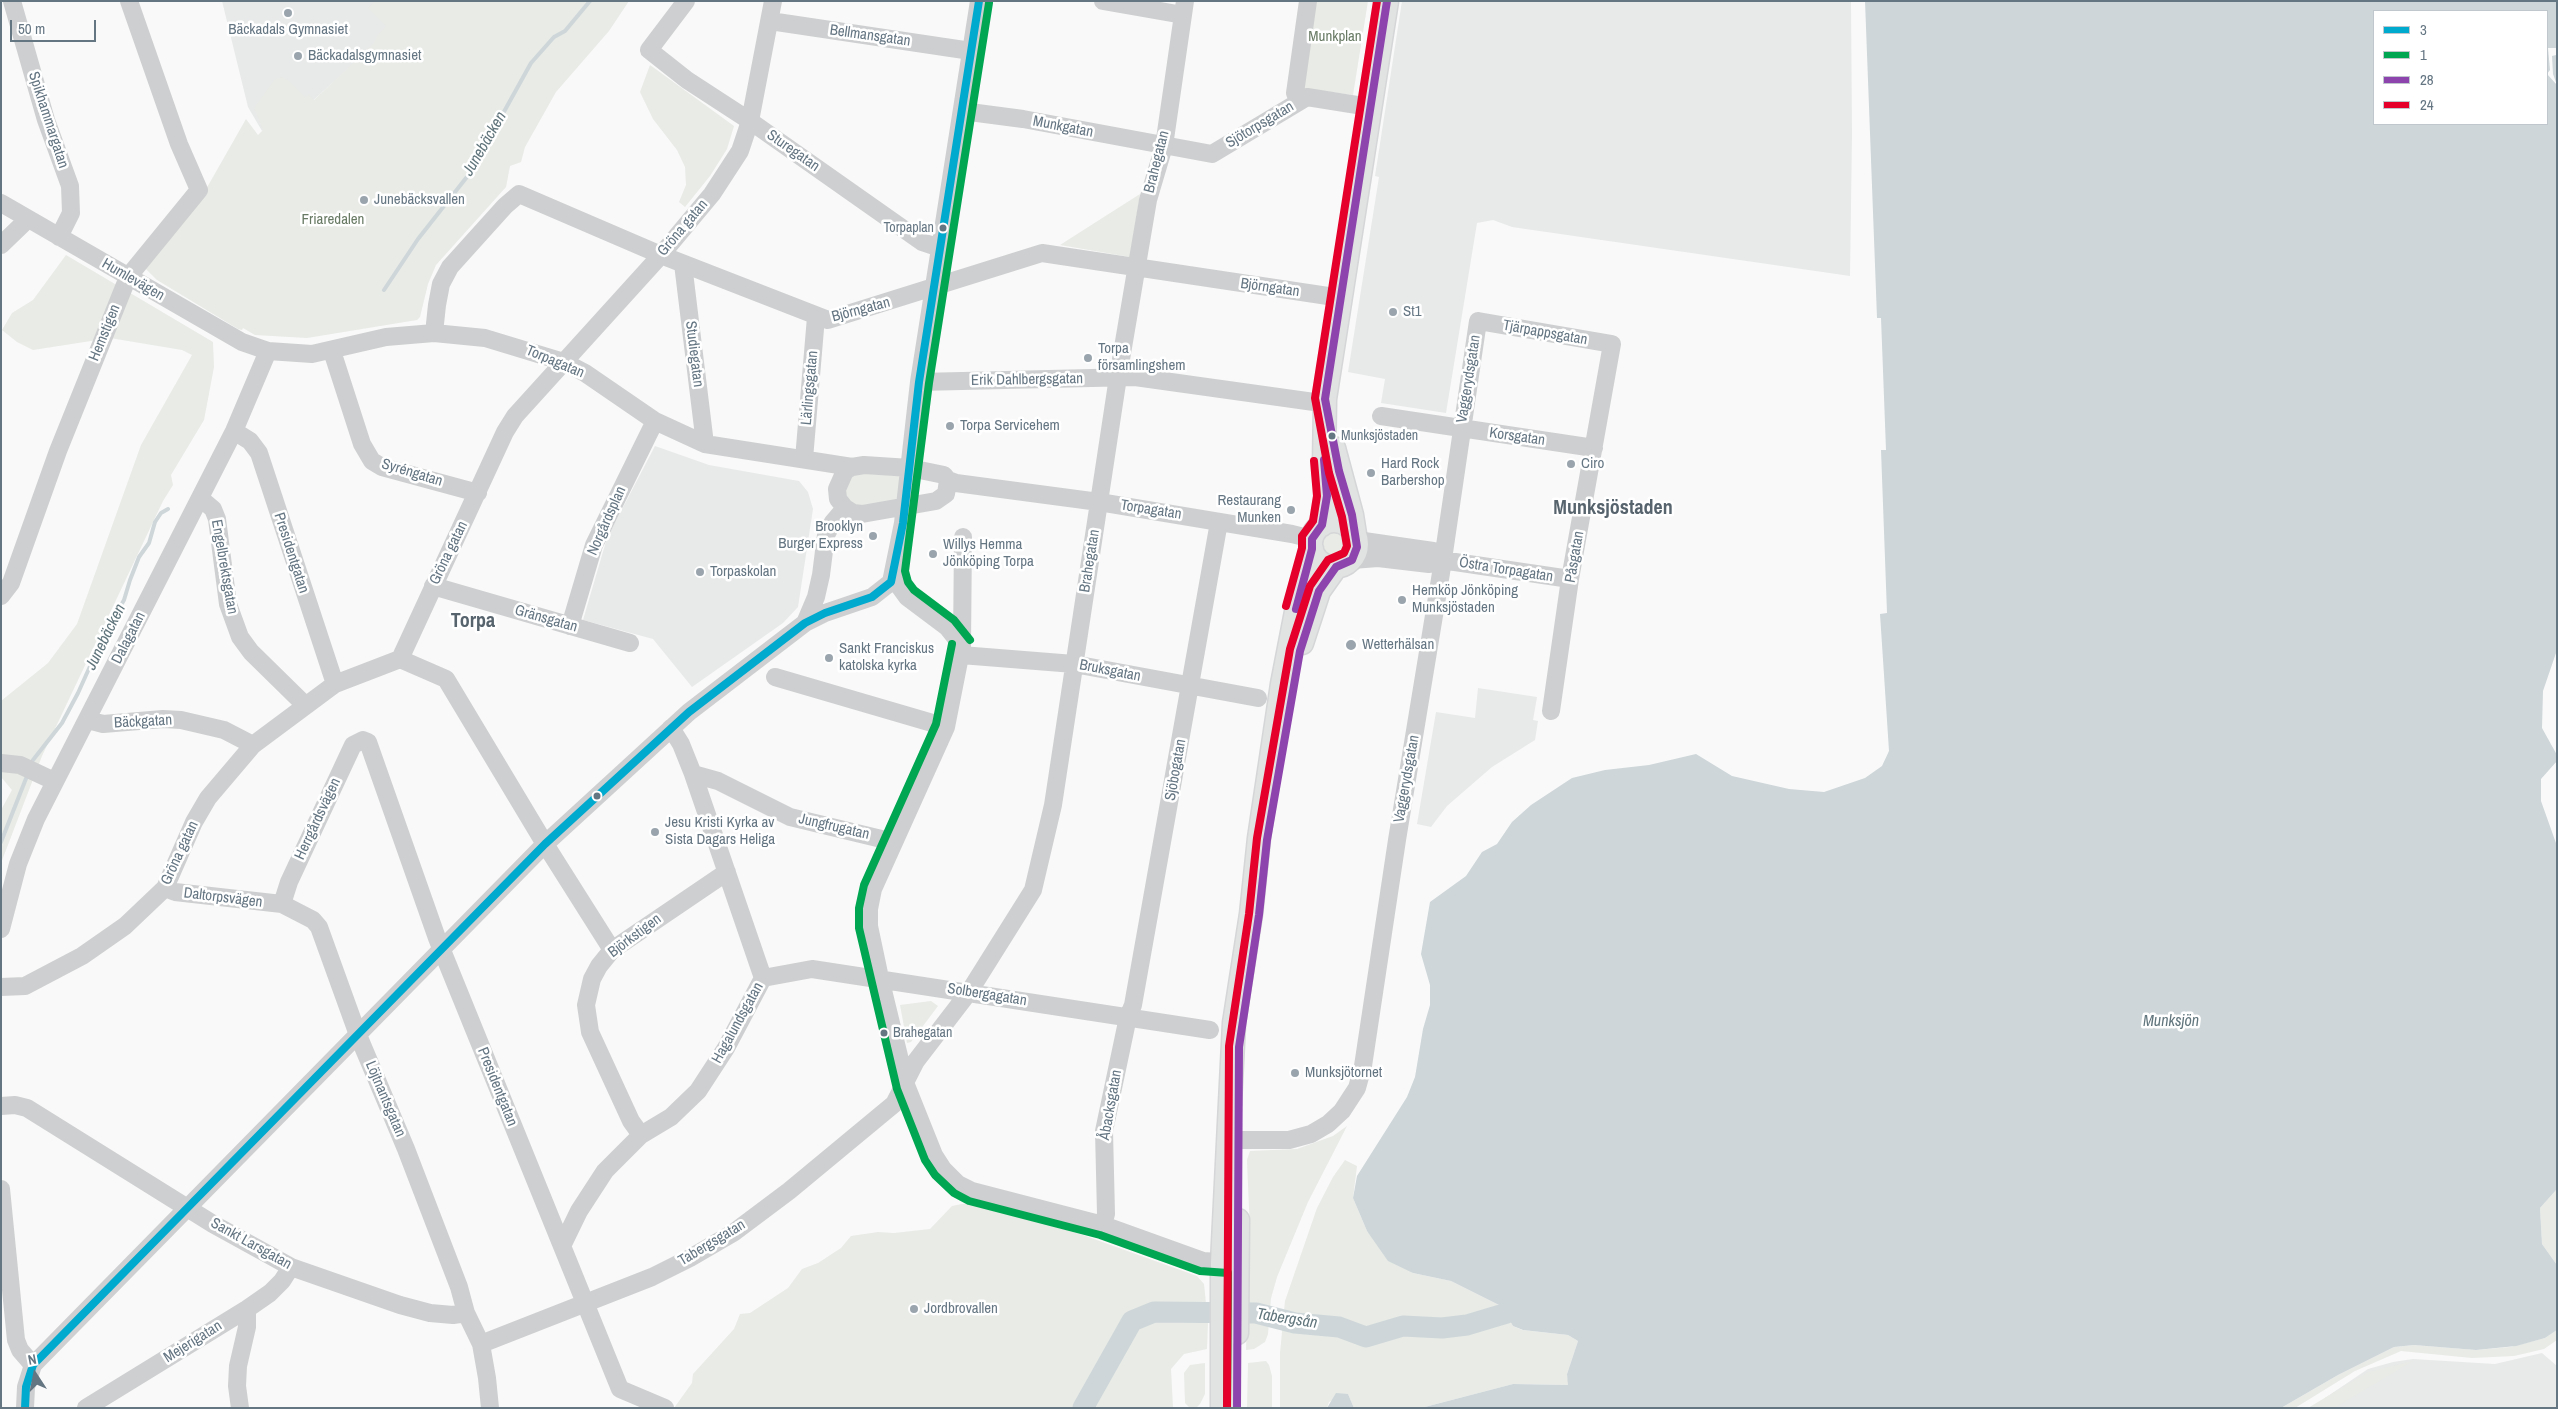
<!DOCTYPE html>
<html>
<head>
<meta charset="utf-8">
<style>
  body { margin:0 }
  #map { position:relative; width:2558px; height:1409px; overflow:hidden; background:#f9f9f9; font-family:"Archivo Narrow",sans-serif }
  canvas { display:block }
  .frame { position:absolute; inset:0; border:2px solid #657683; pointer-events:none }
  .legend { position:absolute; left:2373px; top:10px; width:175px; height:115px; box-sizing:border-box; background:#fff; border:1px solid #c1c8cd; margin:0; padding:6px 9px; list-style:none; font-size:15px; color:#657683 }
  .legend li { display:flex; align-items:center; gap:10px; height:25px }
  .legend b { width:25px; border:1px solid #c1c8cd }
  .north { position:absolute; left:10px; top:1349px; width:50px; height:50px; -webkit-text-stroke:4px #fff; paint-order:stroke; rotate:349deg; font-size:14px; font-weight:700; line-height:20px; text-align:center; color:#657683 }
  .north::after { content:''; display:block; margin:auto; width:18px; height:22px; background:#657683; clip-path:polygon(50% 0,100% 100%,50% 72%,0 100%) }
  .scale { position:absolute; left:10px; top:20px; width:86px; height:22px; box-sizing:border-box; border:2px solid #657683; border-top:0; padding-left:6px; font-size:15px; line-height:18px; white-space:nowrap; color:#657683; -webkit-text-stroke:4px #fff; paint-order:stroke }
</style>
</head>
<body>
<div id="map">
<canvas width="2558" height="1409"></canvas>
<div class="frame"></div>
<ul class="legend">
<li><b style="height:6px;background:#00a9ce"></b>3</li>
<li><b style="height:6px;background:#00a651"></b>1</li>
<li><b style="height:6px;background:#8e44ad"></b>28</li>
<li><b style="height:6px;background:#e4002b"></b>24</li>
</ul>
<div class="north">N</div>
<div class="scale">50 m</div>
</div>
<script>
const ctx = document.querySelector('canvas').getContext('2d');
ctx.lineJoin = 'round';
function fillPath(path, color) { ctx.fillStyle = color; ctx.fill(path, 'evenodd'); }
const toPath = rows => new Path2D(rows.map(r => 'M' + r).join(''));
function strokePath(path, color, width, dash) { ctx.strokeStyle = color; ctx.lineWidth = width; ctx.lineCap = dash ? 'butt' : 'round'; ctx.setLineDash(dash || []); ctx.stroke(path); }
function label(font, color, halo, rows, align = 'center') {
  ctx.font = font + ' "Archivo Narrow",sans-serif'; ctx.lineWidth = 5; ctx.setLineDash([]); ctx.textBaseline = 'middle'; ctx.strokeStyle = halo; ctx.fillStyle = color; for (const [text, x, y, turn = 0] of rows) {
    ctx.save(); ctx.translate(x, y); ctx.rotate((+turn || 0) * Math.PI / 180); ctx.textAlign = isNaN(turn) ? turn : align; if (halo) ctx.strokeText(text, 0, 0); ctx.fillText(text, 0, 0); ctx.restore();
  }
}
fillPath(toPath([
  [222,1,423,1,308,105,262,131,248,107],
  [1402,1,1851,1,1852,135,1850,276,1512,227,1493,220,1477,223,1446,413,1381,403,1385,379,1348,372,1379,177,1375,176],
  [655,446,709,465,799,481,808,492,813,509,798,607,783,623,692,687,653,639,583,620,607,538],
  [1478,688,1537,697,1533,720,1538,721,1535,740,1492,767,1447,806,1431,827,1417,824,1436,712,1475,718],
  [2542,1353,2557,1366,2557,1408,2310,1408,2368,1369,2393,1362,2413,1359,2495,1364]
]), '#e8e9e9');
fillPath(toPath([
  [375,1,629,1,609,31,556,92,525,147,521,162,510,166,506,187,436,265,428,284,420,317,417,320,307,338,255,335,243,328,242,330,238,329,157,280,145,268,205,191,246,119,258,135,263,130,254,108,274,80,282,77,289,81,305,97,309,95,314,100,373,44,377,36,386,26,368,8],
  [1314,1,1368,1,1353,95,1301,88],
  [650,65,734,126,727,149,710,176,685,207,679,202,686,185,685,167,677,150,653,119,640,92],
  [1140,194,1130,257,1060,245],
  [66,255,213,342,214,367,204,420,171,475,173,485,163,501,42,756,1,863,1,810,12,790,1,777,1,701,48,663,77,624,141,445,192,355,182,350,110,338,33,350,17,342,2,330,12,313,33,300],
  [855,473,902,476,898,502,863,508,847,500,844,491,848,478],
  [1332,528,1347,533,1352,543,1349,553,1341,560,1330,561,1321,554,1319,538,1322,533],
  [931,1001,938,1006,911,1042,907,1043,900,1005],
  [1347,1126,1308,1202,1277,1277,1271,1298,1268,1334,1265,1342,1254,1349,1246,1350,1250,1233,1247,1160,1250,1151,1297,1149,1333,1136],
  [1345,1160,1357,1166,1353,1198,1367,1231,1413,1273,1451,1281,1501,1306,1513,1326,1522,1330,1568,1335,1578,1341,1567,1374,1569,1385,1513,1384,1421,1408,1354,1408,1348,1394,1329,1402,1327,1408,1280,1408,1280,1353,1285,1301,1317,1208,1333,1177],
  [2557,1189,2557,1265,2542,1244,2540,1208],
  [962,1204,974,1204,1080,1234,1197,1276,1204,1284,1208,1323,1207,1349,1184,1354,1171,1369,1173,1408,674,1408,692,1383,693,1374,734,1329,740,1314,750,1313,788,1288,802,1269,818,1263,841,1248,851,1236,878,1232,894,1233,930,1229,952,1206],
  [2557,1330,2557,1340,2544,1349,2514,1356,2472,1358,2401,1351,2355,1371,2295,1408,2281,1408,2338,1375,2394,1347,2414,1345,2476,1350,2510,1347,2545,1338],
  [1266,1361,1269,1365,1272,1376,1272,1408,1247,1408,1248,1363],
  [2413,1361,2334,1408,2308,1408,2368,1372],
  [1205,1363,1205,1394,1200,1404,1196,1408,1190,1408,1185,1403,1184,1373,1190,1365]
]), '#e8ebe6');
fillPath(toPath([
  [1865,1,2557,1,2557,650,2543,691,2542,728,2557,755,2557,761,2541,779,2541,801,2557,846,2557,1189,2540,1208,2542,1244,2557,1265,2557,1330,2545,1338,2516,1346,2476,1350,2414,1345,2394,1347,2338,1375,2281,1408,1421,1408,1513,1384,1568,1385,1567,1374,1578,1341,1568,1335,1523,1330,1513,1326,1501,1306,1451,1281,1413,1273,1388,1261,1367,1231,1353,1198,1357,1176,1407,1097,1415,1077,1423,1029,1430,1005,1430,985,1421,954,1430,902,1466,876,1482,852,1497,844,1512,822,1531,805,1572,778,1605,770,1649,765,1696,754,1732,776,1789,789,1824,792,1865,778,1882,766,1889,751,1880,614,1887,613,1881,450,1886,450,1881,318,1877,318],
  [2374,11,2547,11,2547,124,2374,124],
  [1336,1393,1348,1394,1354,1408,1327,1408]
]), '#ced6d9');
fillPath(toPath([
  [2548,48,2556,48,2556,55,2552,56,2553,74,2557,85,2547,74,2550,70]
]), '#f9f9f9');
strokePath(toPath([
  [384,290,418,239,470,173,531,63,554,37,565,31,590,1],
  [33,760,62,723,78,693,105,633,124,600,130,580,139,557,149,543,155,522,161,513,168,509],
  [1,842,27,776]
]), '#ced6d9', 4);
strokePath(toPath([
  [1083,1408,1132,1321,1154,1312,1256,1313,1295,1323,1339,1327,1366,1337,1403,1326,1442,1328,1467,1325,1507,1313]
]), '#ced6d9', 21);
const major = toPath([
  [1334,448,1352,515,1355,534],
  '1311 544a23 23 0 1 1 46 0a23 23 0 1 1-46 0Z',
  [1322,525,1327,496,1324,466,1325,399,1387,1],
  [1302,643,1319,591,1336,567],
  [1237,1333,1238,1220],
  [1222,1408,1222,1262,1234,1023,1251,914,1259,838,1282,684,1301,586,1312,549]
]);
strokePath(major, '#d5d6d7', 25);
strokePath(toPath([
  [12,1,46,120,70,186,71,213,59,237],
  [686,1,649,50,687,80,750,121,922,242,940,248],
  [1103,1,1183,15],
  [770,21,971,51],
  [1299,102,1295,93,1308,1],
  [962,111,1023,119,1212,154,1307,97,1357,105],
  [1,203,242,342,268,351,312,354,386,337,434,333,485,338,564,362,585,373,655,421,705,444,852,467],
  [1,245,28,219],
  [683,264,705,444],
  [434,333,437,305,441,284,450,267,505,206,519,194,661,255,828,320,1042,253,1328,296],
  [332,351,362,444,372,461,382,467,478,493],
  [919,382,1135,377,1314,402],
  [1381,416,1594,448],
  [234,431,250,441,259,453,335,684],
  [804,459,816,317],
  [864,465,910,468,944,475,948,480,946,494,936,501,862,514,853,513,845,508,838,499,837,489,845,471,852,467,864,465],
  [948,480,956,483,1099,502,1292,534,1312,539],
  [200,498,213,509,217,519,228,604,240,637,251,652,305,705],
  [963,537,962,646,946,727,873,889,869,909,869,926,880,978,906,1085,934,1155,943,1169,958,1184,972,1191,1103,1225,1203,1261,1233,1263],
  [1357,540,1433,551,1443,561],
  [1352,560,1378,558,1429,564,1443,561,1455,562,1570,579],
  [895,572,899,586,907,597,947,627,962,646],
  [433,586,630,643],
  [1,596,11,583,58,451,128,277,199,190,179,144,129,1],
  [805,623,816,597,821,575,826,535,833,522,845,508],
  [570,626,594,545,655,421],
  [961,655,1074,664,1258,698],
  [400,659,446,679,545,844,612,950],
  [775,677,946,727],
  [88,720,103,724,163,719,181,720,224,730,253,745],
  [1,763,20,765,54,781],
  [693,774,718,781,790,817,894,842],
  [165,888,175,892,282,904,313,920,319,927,358,1035,406,1149,459,1287,466,1313,481,1344,487,1378,490,1408],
  [282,904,289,882,353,745,363,740,368,742,437,938,620,1389,665,1408],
  [1,929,18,864,36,819,234,431,268,351],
  [763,978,812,969,1210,1030],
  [1,987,25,986,82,956,125,926,165,888,194,822,208,798,253,745,335,684,400,659,505,432,515,416,661,255,712,194,740,151,750,121,773,1],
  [1,1106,15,1105,27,1108,213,1224,291,1267,400,1305,430,1313,453,1315,466,1313],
  [641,1135,631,1121,590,1032,586,1005,592,979,599,966,612,950,727,872],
  [1229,1140,1289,1140,1311,1134,1328,1124,1342,1111,1357,1088,1363,1066,1397,840,1441,573,1478,321,1612,344,1570,579,1551,711],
  [1,1189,16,1340,20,1350,33,1365],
  [1103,1225,1106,1214,1104,1131,1128,1017,1133,1005,1219,522],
  [562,1246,579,1211,605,1171,641,1135,671,1117,698,1091,726,1048,763,978,693,774,681,744,671,728],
  [481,1344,652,1277,690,1258,733,1233,789,1191,894,1104,916,1061,969,992,1033,890,1053,805,1118,377,1148,200,1164,146,1185,1],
  [25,1408,26,1387,33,1365,545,844,689,712,805,623,825,613,872,597,891,582,903,523,919,382,979,1],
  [86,1408,247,1309,270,1293,282,1281,291,1267],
  [240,1408,237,1386,238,1366,247,1327,247,1309]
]), '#cecfd0', 18);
strokePath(major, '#e1e2e2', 22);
strokePath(toPath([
  [25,1408,26,1387,33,1365,545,844,689,712,805,623,825,613,872,597,891,582,903,523,919,382,979,1]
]), '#00a9ce', 8);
strokePath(toPath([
  [970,640,954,620,914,590,908,582,905,571,929,383,989,3],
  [952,644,936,724,864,885,859,908,859,928,897,1089,925,1160,935,1175,954,1193,969,1201,1100,1235,1200,1271,1228,1273,1227,1408]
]), '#00a651', 8);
strokePath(toPath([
  [1296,609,1312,549,1312,539,1322,525,1327,496,1324,460],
  [1237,1408,1239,1047,1259,915,1267,840,1300,651,1319,591,1336,567,1352,560,1357,547,1352,515,1339,471,1325,399,1387,1]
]), '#8e44ad', 8);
strokePath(toPath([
  [1286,606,1302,548,1302,536,1313,521,1317,496,1314,461],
  [1227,1408,1229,1046,1249,914,1257,838,1290,649,1310,586,1328,560,1344,553,1347,546,1342,517,1329,473,1315,398,1377,1]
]), '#e4002b', 8);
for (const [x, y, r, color] of [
  [288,13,5,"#99a4ac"],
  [298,56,5,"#99a4ac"],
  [364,200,5,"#99a4ac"],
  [943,228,4.5,"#657683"],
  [1393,312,5,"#99a4ac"],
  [1088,358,5,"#99a4ac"],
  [950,426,5,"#99a4ac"],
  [1332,436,4.5,"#657683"],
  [1571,464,5,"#99a4ac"],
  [1371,473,5,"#99a4ac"],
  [1291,510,5,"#99a4ac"],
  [873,536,5,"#99a4ac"],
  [933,554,5,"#99a4ac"],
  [700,572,5,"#99a4ac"],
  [1402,600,5,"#99a4ac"],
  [1351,645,6,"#99a4ac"],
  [829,658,5,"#99a4ac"],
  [597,796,4.5,"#657683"],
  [655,832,5,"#99a4ac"],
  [884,1033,4.5,"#657683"],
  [1295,1073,5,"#99a4ac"],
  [914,1309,5,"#99a4ac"]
]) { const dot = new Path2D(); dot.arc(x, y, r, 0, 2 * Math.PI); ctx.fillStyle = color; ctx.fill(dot); strokePath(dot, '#fff', 2); }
label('14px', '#657683', '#fff', [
  ["Torpaplan",934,228,"right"],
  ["Munksjöstaden",1341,436],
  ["Brahegatan",893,1033]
], 'left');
label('15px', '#657683', '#fff', [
  ["Bäckadals Gymnasiet",288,30,"center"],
  ["Bäckadalsgymnasiet",308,56],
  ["Junebäcksvallen",374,200],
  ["St1",1403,312],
  ["Torpa",1098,349],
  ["församlingshem",1098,366],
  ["Torpa Servicehem",960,426],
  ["Hard Rock",1381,464],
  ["Barbershop",1381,481],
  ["Ciro",1581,464],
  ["Restaurang",1281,501,"right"],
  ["Munken",1281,518,"right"],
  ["Brooklyn",863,527,"right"],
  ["Burger Express",863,544,"right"],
  ["Willys Hemma",943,545],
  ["Jönköping Torpa",943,562],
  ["Torpaskolan",710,572],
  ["Hemköp Jönköping",1412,591],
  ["Munksjöstaden",1412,608],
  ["Wetterhälsan",1362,645],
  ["Sankt Franciskus",839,649],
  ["katolska kyrka",839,666],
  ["Jesu Kristi Kyrka av",665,823],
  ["Sista Dagars Heliga",665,840],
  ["Munksjötornet",1305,1073],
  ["Jordbrovallen",924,1309]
], 'left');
label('15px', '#657683', '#fff', [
  ["Bellmansgatan",870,36,8],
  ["Spikhammargatan",48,120,72],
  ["Sjötorpsgatan",1260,125,-31],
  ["Munkgatan",1063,127,11],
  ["Sturegatan",793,151,35],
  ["Brahegatan",1157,162,-76],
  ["Gröna gatan",683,228,-50],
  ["Humlevägen",133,280,30],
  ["Björngatan",1270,288,8],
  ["Björngatan",861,310,-15],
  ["Hemstigen",105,333,-68],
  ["Tjärpappsgatan",1545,333,10],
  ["Studiegatan",694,354,83],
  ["Torpagatan",555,362,23],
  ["Vaggerydsgatan",1469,379,-81],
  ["Erik Dahlbergsgatan",1027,380,-1],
  ["Lärlingsgatan",810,388,-85],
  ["Korsgatan",1517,437,8],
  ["Syréngatan",412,473,17],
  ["Torpagatan",1151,510,9],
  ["Norgårdsplan",607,521,-66],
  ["Presidentgatan",291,553,72],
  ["Gröna gatan",449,553,-64],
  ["Påsgatan",1575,557,-80],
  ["Brahegatan",1090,561,-81],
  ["Engelbrektsgatan",224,567,80],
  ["Östra Torpagatan",1506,570,9],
  ["Gränsgatan",546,619,16],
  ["Dalagatan",129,638,-63],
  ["Bruksgatan",1110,671,11],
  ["Bäckgatan",143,722,-3],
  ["Sjöbogatan",1176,770,-80],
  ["Vaggerydsgatan",1407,779,-80],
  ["Herrgårdsvägen",318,819,-65],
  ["Jungfrugatan",834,827,13],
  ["Gröna gatan",180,853,-65],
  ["Daltorpsvägen",223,898,7],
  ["Björkstigen",635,936,-37],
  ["Solbergagatan",987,995,9],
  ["Hagalundsgatan",738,1023,-61],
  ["Presidentgatan",497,1087,68],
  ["Löjtnantsgatan",385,1099,67],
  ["Åbacksgatan",1111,1105,-80],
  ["Tabergsgatan",712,1243,-31],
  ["Sankt Larsgatan",251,1244,29],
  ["Mejerigatan",193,1342,-32]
]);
label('15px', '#687a64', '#fff', [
  ["Munkplan",1335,37],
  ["Friaredalen",333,220]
]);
label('italic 16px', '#60757c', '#fff', [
  ["Junebäcken",485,144,-60],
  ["Junebäcken",106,637,-64],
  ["Munksjön",2171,1022],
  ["Tabergsån",1287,1319,9]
]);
label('bold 20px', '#57646e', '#fff', [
  ["Munksjöstaden",1613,509],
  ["Torpa",473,622]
]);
</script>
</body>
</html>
